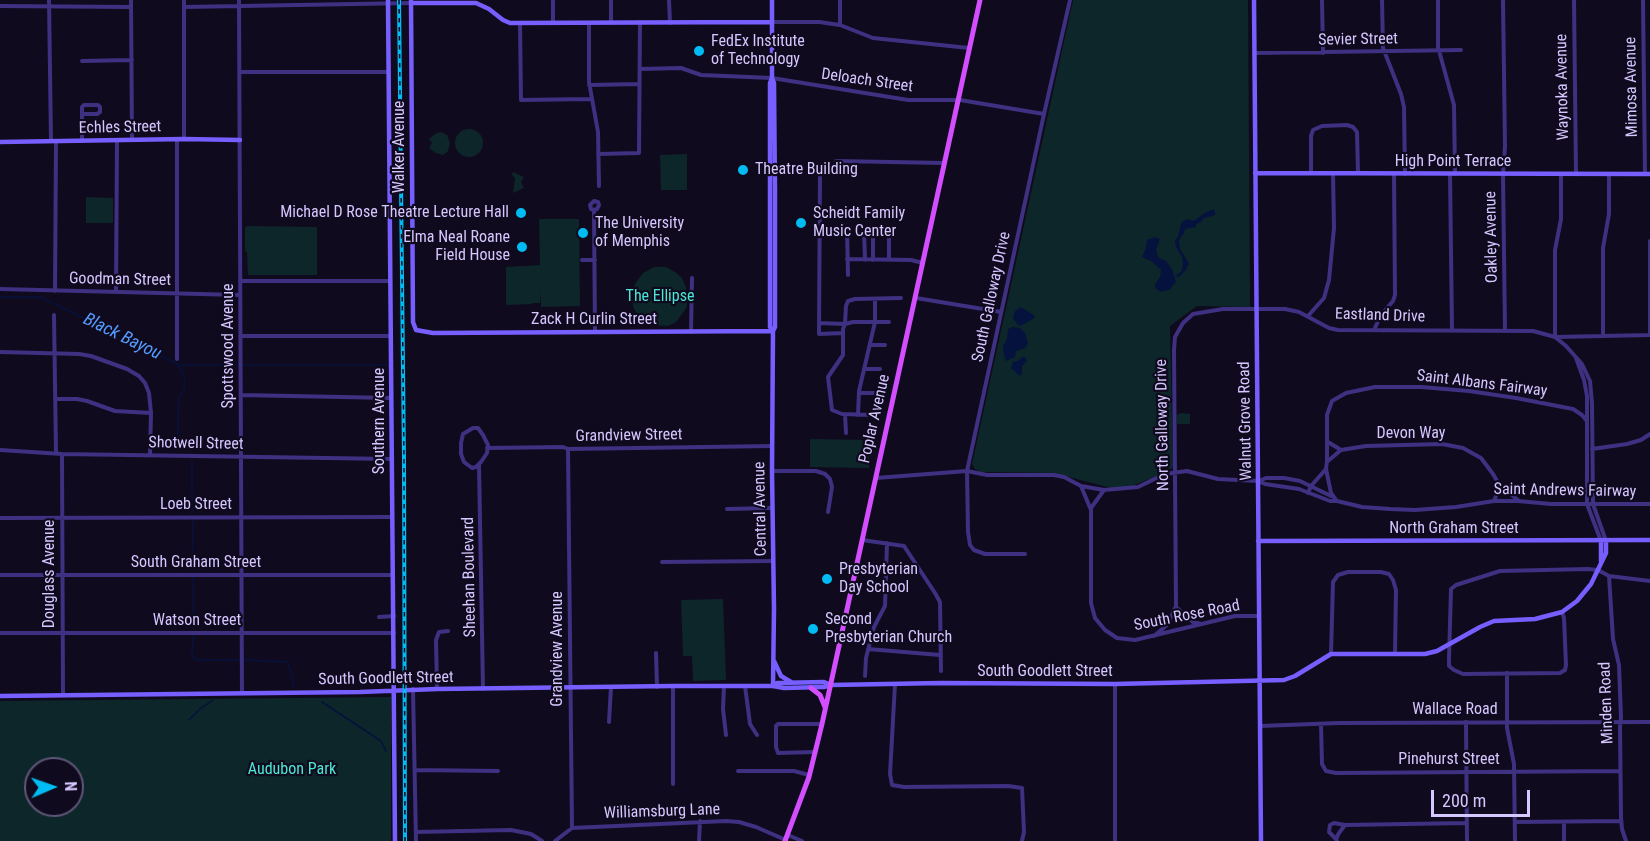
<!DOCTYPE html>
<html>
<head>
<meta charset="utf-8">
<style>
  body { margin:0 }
  #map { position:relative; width:1650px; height:841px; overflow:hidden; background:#100a1e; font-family:"Roboto Condensed",sans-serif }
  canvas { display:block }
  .north { position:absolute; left:24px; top:757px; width:60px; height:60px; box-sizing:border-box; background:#100a1e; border:2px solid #5f5678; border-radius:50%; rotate:88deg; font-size:16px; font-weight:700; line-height:24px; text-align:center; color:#d5c7ff }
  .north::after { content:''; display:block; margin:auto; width:21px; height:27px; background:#00bcf2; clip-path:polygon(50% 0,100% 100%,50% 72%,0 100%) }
  .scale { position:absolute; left:1431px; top:790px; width:99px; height:27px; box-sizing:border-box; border:3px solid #d5c7ff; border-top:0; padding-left:8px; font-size:18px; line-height:21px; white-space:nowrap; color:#d5c7ff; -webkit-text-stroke:4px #100a1e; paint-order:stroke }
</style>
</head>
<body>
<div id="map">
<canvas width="1650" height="841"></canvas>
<div class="north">N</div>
<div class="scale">200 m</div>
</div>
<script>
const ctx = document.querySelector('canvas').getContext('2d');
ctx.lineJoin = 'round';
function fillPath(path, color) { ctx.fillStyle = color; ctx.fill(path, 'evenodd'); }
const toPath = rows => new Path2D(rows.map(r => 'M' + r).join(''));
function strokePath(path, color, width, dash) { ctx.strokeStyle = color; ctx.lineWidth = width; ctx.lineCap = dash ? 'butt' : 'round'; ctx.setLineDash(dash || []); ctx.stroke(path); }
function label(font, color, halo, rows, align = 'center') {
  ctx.font = font + ' "Roboto Condensed",sans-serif'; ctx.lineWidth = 4.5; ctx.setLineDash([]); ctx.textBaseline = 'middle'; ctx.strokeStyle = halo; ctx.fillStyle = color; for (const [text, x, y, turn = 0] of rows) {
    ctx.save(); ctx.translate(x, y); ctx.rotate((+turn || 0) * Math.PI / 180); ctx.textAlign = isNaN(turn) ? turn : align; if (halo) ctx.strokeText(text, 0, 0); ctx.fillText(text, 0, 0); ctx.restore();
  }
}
fillPath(toPath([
  [1073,0,1248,0,1250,307,1197,306,1170,326,1173,467,1169,471,1132,486,1111,488,1054,473,981,472,975,469,972,464],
  '455 143a14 14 0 1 1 28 0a14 14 0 1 1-28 0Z',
  [441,132,447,135,450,143,448,151,443,155,436,153,429,148,432,143,429,139,435,134],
  [687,154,687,190,661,190,660,155],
  [513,172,524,177,521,182,524,188,513,193,515,178,512,175],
  [86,197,113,198,113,223,86,223],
  [539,219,579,219,580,306,541,307,540,290,540,303,532,303,532,304,507,305,506,303,506,267,540,265],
  [247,226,317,227,317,275,248,275,247,252,245,251,245,228],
  [654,267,666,267,675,272,682,278,686,287,687,306,685,310,676,322,668,326,648,325,640,319,633,307,633,291,635,284,643,273],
  [1180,413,1190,414,1190,424,1177,424,1177,415],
  [810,439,869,440,869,468,810,467],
  [723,599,726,680,693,681,692,656,683,656,681,600],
  [391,697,391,841,0,841,0,701],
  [36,769,72,769,72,805,36,805]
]), '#0d2629');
fillPath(toPath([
  [1213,209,1215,211,1215,215,1204,218,1201,222,1196,224,1196,228,1193,227,1185,229,1183,235,1181,236,1179,241,1180,249,1189,263,1186,270,1178,278,1176,275,1181,272,1183,264,1182,257,1176,247,1175,240,1178,237,1181,224,1183,221,1188,219,1194,221,1203,214],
  [1155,237,1160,239,1156,250,1158,257,1166,261,1172,269,1176,282,1169,290,1161,292,1155,288,1155,285,1160,277,1161,270,1151,261,1142,257,1146,248,1147,240],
  [1021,307,1035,316,1033,319,1020,326,1017,324,1013,318,1015,311],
  [1012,327,1020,328,1025,333,1028,344,1025,348,1016,351,1015,357,1006,361,1004,355,1003,346,1007,339,1008,329],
  [1022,357,1025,357,1027,361,1022,366,1022,373,1020,376,1011,368,1013,362,1018,361]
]), '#05123d');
strokePath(toPath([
  [0,297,41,297,52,303],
  [55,304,177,364,183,373,185,380,184,390,179,398,177,446],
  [178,365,237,365],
  [244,365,387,365],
  [192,461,192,515],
  [192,571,193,520],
  [193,578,193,628],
  [193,636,192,656,195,660,239,660],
  [245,660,288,662,294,686],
  [322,702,381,741,386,751],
  [189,720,200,709,213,700],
  [399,795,402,797],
  [409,798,412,799]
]), '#05123d', 1.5);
strokePath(toPath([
  [49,0,51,141],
  [131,0,132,140],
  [239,0,242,693],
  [611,0,611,22],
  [669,0,670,23],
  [1322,0,1323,53],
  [1382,0,1383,48,1401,94,1404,107,1405,174],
  [1438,0,1438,47,1454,105,1455,174],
  [1503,0,1505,146,1503,174,1505,331],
  [1574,0,1576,174],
  [1643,0,1645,174],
  [0,6,131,7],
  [184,7,411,3],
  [553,22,553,0],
  [772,22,819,22,840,25,873,38,969,48],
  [520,23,521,100,591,99],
  [589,23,589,82,598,132,599,186],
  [840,25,840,0],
  [1255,53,1461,50],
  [82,61,132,60],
  [640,69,681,68,701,75,772,78,908,100,960,100,1044,114],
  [240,72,388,72],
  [589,85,639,84],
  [82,114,82,107,84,105,98,105,100,107,100,112,97,114,82,114,82,141],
  [184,139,184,0],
  [598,154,639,153,640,22],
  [836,161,945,163],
  [820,169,819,334,843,333],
  [1311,173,1311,136,1313,130,1322,126,1347,125,1353,127,1357,132,1358,173],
  [1450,174,1452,330],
  [594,210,597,209,599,205,598,202,594,201,590,205,591,209,594,210,595,332],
  [847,229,848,275],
  [847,259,911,260,923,263],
  [582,260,595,260],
  [865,260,864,231,868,227,873,230,873,260],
  [889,260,889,229],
  [240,281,390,281],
  [0,289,240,295],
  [55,291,56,141],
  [116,292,117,140],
  [916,298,1001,312],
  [54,315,56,453],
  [1308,316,1324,298,1329,280,1334,228,1333,173],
  [819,323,845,324,853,322,889,322],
  [1374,330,1381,315,1393,301,1395,295,1394,174],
  [691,332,692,278],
  [1603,335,1603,248,1609,214,1609,174],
  [1650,335,1650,241],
  [240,336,390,336],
  [1555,337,1555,250,1561,219,1561,174],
  [1556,337,1650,335],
  [870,345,885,345],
  [0,352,79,354,91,356,127,369,139,376,145,383,149,393,151,413,150,455],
  [1576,358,1584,380,1587,396,1587,504,1601,541],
  [177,359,177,139],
  [864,369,880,369],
  [859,393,876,393],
  [241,395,391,398],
  [55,399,77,399,87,401,115,411,151,413],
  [845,414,846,433],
  [858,415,859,391,875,322,875,299],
  [873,415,842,414,832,410,828,377,843,355,843,329,845,324,846,306,848,301,855,299,901,298],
  [473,428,478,428,483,435,488,445,487,453,481,462,476,467,472,468,464,462,461,454,461,443,463,434,473,428],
  [1328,442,1341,450],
  [487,448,563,447,568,449,772,446],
  [1592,449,1627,444,1641,440,1650,434],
  [0,450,62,454,392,459],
  [62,454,63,694],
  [1328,461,1341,450,1366,446,1442,444,1463,448,1481,458,1493,474,1500,486,1494,501],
  [479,465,483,689],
  [772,471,816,471,825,474,830,479,832,487,828,512],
  [876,478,967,471,987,475,1054,475,1064,477,1081,486,1104,490,1138,487,1165,474,1187,471,1218,479,1258,481,1265,484,1299,489,1330,501,1337,501,1362,507,1390,509,1415,510,1456,507,1494,501,1518,501,1551,504,1650,504],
  [1259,481,1266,478,1284,478,1300,481,1331,496],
  [1081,486,1091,510,1091,603,1095,618,1105,630,1117,638,1135,640,1235,616,1258,616],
  [1500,486,1518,500],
  [1308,493,1311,486,1326,469],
  [1336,500,1331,493,1326,469,1327,461,1327,415,1332,401,1346,393,1375,387,1421,387,1469,391,1516,398,1573,409,1582,415,1587,421],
  [1091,508,1104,490],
  [727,509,772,508],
  [0,518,392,517],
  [862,540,904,546,935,593,940,602,941,671],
  [1025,554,985,554,974,550,970,545,968,532,967,471,1044,114,1070,0],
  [662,562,773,561],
  [0,575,392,575],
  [1609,576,1650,581],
  [1176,607,1186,616,1193,622,1201,624],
  [1562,612,1564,618,1566,665,1565,670],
  [379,617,394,616],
  [0,633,394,633],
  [1154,636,1167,625,1176,606,1174,350,1175,337,1183,323,1193,314,1223,309,1285,309,1299,312,1329,328,1338,330,1533,331,1555,337,1566,346,1582,364,1590,381,1592,403,1593,504,1606,541],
  [868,649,940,655],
  [656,653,657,687],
  [1331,654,1333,582,1338,575,1348,572,1381,572,1389,574,1393,580,1396,590,1395,653],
  [1565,670,1560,673,1463,674,1454,670,1449,666,1449,659,1451,589,1456,585,1500,571,1588,569,1598,570,1609,576,1613,639,1619,665,1621,718,1620,727,1621,817,1622,829,1626,841],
  [1507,673,1507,728,1514,764,1515,841],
  [865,676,866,658,874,627,885,606,887,543],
  [895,684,890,774,892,785,904,787,1008,786,1022,788,1024,832,1022,841],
  [1115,684,1115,841],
  [724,686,723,709,726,735],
  [745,686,750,724,757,735],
  [413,689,416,841],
  [437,689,436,640,439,632,448,631],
  [609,722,611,687],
  [1466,722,1467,841],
  [1321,724,1322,764,1326,771,1336,773,1620,771],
  [1260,726,1339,723,1650,722],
  [815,752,778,753,776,747,776,726,778,724,822,724],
  [415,770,498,771],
  [738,771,794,771,809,775],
  [673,784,673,686],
  [1515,822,1621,821],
  [1564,822,1564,841],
  [572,828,726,821,739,822,756,827,786,840],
  [416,832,511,830,531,834,542,841],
  [788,835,802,841],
  [1336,839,1329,832,1330,825,1334,823,1345,825],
  [555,841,572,828,568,449],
  [699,841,700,821],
  [1337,841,1336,839,1339,833,1345,825,1467,823]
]), '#3e3181', 4);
strokePath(toPath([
  [388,0,395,841],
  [411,0,413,322,416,330,433,333,773,331],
  [772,0,772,78,770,83,770,327,773,331,772,471,774,609,773,686],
  [1254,0,1261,841],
  [411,3,476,3,489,9,503,20,510,23,772,22],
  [772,78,774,83,775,191,775,327,773,331],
  [0,142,184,139,240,140],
  [1255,173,1650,174],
  [1258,541,1650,540],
  [1601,541,1601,561],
  [774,661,781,676,791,682],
  [773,686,777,683,824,682,831,685],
  [0,696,360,692,437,689,673,686,773,686,784,688,824,687,831,685,941,683,1115,684,1284,680,1295,676,1331,654,1425,654,1437,651,1480,627,1494,621,1535,619,1562,612,1577,601,1591,584,1606,553,1606,541]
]), '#765eff', 4.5);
strokePath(toPath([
  [811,688,820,695,825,707],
  [785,841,809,777,822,724,980,0]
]), '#d34eff', 5);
const rail = toPath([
  [399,0,404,460,405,841]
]);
strokePath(rail, '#00bcf2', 4);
strokePath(rail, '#100a1e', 1.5, [4.5]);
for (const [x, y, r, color] of [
  [699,51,6,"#00bcf2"],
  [743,170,6,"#00bcf2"],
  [521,213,6,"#00bcf2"],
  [801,223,6,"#00bcf2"],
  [583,233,6,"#00bcf2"],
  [522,247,6,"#00bcf2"],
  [827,579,6,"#00bcf2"],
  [813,629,6,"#00bcf2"]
]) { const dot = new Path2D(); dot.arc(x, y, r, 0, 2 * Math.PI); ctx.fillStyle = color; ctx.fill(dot); strokePath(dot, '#100a1e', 2); }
label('16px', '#d5c7ff', '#100a1e', [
  ["Sevier Street",1358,40,-1],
  ["Deloach Street",867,81,8],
  ["Waynoka Avenue",1563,87,-91],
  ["Mimosa Avenue",1632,87,-91],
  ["Echles Street",120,128,-1],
  ["Walker Avenue",400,147,-90],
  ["High Point Terrace",1453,162],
  ["Oakley Avenue",1492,237,-91],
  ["Goodman Street",120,280,1],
  ["South Galloway Drive",992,297,-78],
  ["Eastland Drive",1380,316,2],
  ["Zack H Curlin Street",594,320],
  ["Spottswood Avenue",229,346,-90],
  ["Saint Albans Fairway",1482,384,7],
  ["Poplar Avenue",875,419,-77],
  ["Southern Avenue",380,421,-90],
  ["Walnut Grove Road",1246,421,-91],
  ["North Galloway Drive",1163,425,-91],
  ["Devon Way",1411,434],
  ["Grandview Street",629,436,-1],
  ["Shotwell Street",196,444,1],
  ["Saint Andrews Fairway",1565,491,1],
  ["Loeb Street",196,505],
  ["Central Avenue",761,509,-91],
  ["North Graham Street",1454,529],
  ["South Graham Street",196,563],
  ["Douglass Avenue",50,574,-90],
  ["Sheehan Boulevard",470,577,-91],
  ["South Rose Road",1187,616,-11],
  ["Watson Street",197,621],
  ["Grandview Avenue",558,649,-90],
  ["South Goodlett Street",1045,672],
  ["South Goodlett Street",386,679,-1],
  ["Minden Road",1607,703,-92],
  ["Wallace Road",1455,710],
  ["Pinehurst Street",1449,760],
  ["Williamsburg Lane",662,812,-2]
]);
label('16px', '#d5c7ff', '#100a1e', [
  ["FedEx Institute",711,42],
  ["of Technology",711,60],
  ["Theatre Building",755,170],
  ["Michael D Rose Theatre Lecture Hall",509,213,"right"],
  ["Scheidt Family",813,214],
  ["Music Center",813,232],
  ["The University",595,224],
  ["of Memphis",595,242],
  ["Elma Neal Roane",510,238,"right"],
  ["Field House",510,256,"right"],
  ["Presbyterian",839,570],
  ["Day School",839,588],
  ["Second",825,620],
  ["Presbyterian Church",825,638]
], 'left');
label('16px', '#4ae8d4', '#100a1e', [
  ["The Ellipse",660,297],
  ["Audubon Park",292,770]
]);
label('italic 18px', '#559bff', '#100a1e', [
  ["Black Bayou",122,337,26]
]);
</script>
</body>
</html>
